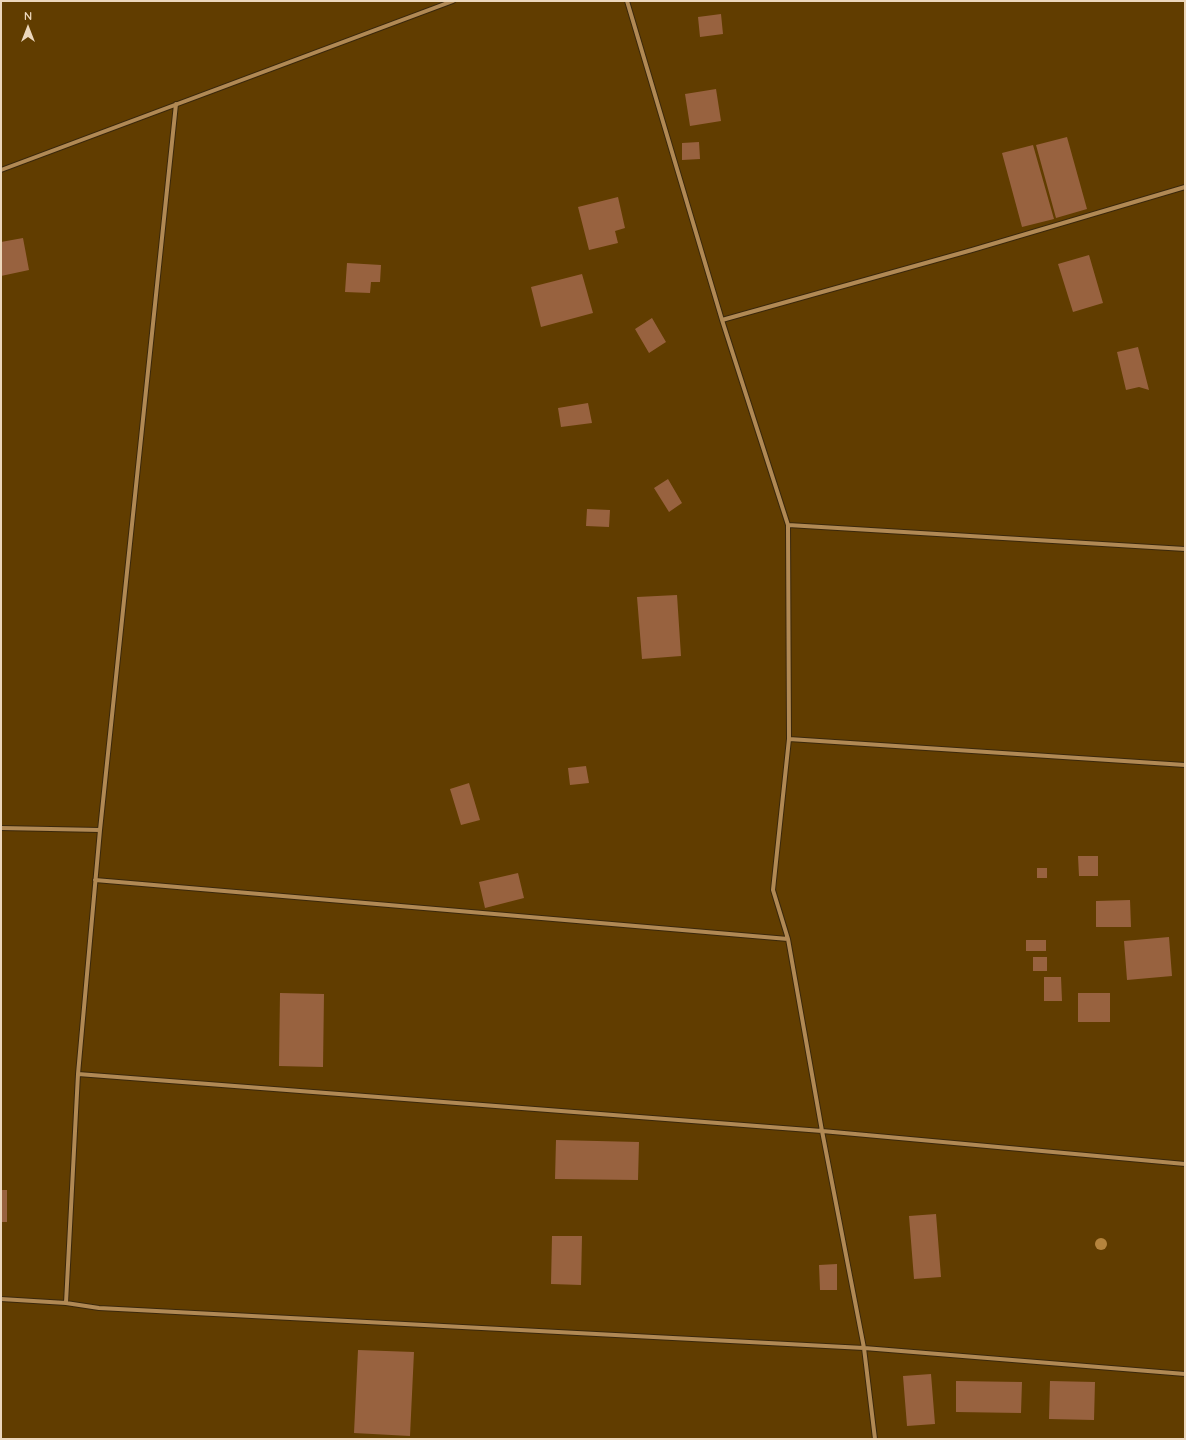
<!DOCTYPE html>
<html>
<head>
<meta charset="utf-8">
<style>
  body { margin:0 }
  #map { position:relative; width:1186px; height:1440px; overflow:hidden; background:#613d00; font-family:Quicksand,sans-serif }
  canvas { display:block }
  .frame { position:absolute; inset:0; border:2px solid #ecd7bc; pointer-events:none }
  .north { position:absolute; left:8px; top:8px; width:40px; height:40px; -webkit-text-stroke:3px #613d00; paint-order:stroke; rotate:0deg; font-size:11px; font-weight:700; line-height:16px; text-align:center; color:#ecd7bc }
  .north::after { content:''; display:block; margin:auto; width:14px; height:18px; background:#ecd7bc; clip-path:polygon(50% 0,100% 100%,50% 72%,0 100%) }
</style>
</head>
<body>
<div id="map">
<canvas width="1186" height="1440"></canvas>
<div class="frame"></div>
<div class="north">N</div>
</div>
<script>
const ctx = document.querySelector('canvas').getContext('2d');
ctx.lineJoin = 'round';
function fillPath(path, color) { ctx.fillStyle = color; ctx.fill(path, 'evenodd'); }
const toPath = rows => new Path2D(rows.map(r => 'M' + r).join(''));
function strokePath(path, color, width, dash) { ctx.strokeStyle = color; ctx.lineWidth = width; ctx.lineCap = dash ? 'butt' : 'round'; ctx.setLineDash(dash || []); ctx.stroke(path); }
fillPath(toPath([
  [721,14,723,34,700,37,698,17],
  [716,89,721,121,690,126,685,94],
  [1067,137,1087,209,1056,218,1036,145],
  [699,142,700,159,682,160,682,143],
  [1033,145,1054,219,1022,227,1002,153],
  [618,197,625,228,615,231,618,243,589,250,578,207],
  [23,238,29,270,1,276,1,242],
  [1089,255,1103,303,1073,312,1058,264],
  [347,263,381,265,380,282,371,282,370,293,345,292],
  [582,274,593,313,541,327,531,287],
  [652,318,666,342,649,353,635,329],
  [1138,347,1149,390,1139,387,1126,390,1117,352],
  [588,403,592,423,561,427,558,408],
  [668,479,682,503,669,512,654,488],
  [587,509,610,510,609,527,586,526],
  [677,595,681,656,642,659,637,597],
  [586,766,589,783,570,785,568,768],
  [469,783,480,820,461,825,450,789],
  [1078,856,1098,856,1098,876,1079,876],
  [1037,868,1047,868,1047,878,1037,878],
  [518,873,524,898,485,908,479,882],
  [1130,900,1131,927,1096,927,1096,901],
  [1169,937,1172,976,1127,980,1124,941],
  [1026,940,1046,940,1046,951,1026,951],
  [1033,957,1047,957,1047,971,1033,971],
  [1044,977,1061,977,1062,1001,1044,1001],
  [280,993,324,994,323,1067,279,1066],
  [1078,993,1110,993,1110,1022,1078,1022],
  [556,1140,639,1142,638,1180,555,1179],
  [1,1190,7,1190,7,1222,1,1222],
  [936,1214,941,1277,914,1279,909,1216],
  [552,1236,582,1236,581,1285,551,1284],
  [837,1264,837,1290,820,1290,819,1265],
  [358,1350,414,1352,410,1436,354,1433],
  [931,1374,935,1424,907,1426,903,1376],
  [956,1381,1022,1382,1021,1413,956,1412],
  [1050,1381,1095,1382,1094,1420,1049,1419]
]), '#98623f');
const street = toPath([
  [627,1,722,320],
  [1,170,453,1],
  [788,525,1185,549],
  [789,739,1185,765],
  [1,828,100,830],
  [95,880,788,939],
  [78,1074,822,1131,1185,1164],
  [1,1299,66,1303,99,1308,864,1348,1185,1374],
  [66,1303,78,1074,100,830,176,104],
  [875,1439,864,1348,822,1131,788,939,773,890,789,739,788,525,722,320,972,250,1185,187]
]);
strokePath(street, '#3b280b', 6);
strokePath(street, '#b18954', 4);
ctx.fillStyle = '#b5843d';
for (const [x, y] of [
  [1101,1244]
]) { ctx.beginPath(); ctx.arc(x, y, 6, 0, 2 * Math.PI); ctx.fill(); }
</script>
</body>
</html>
